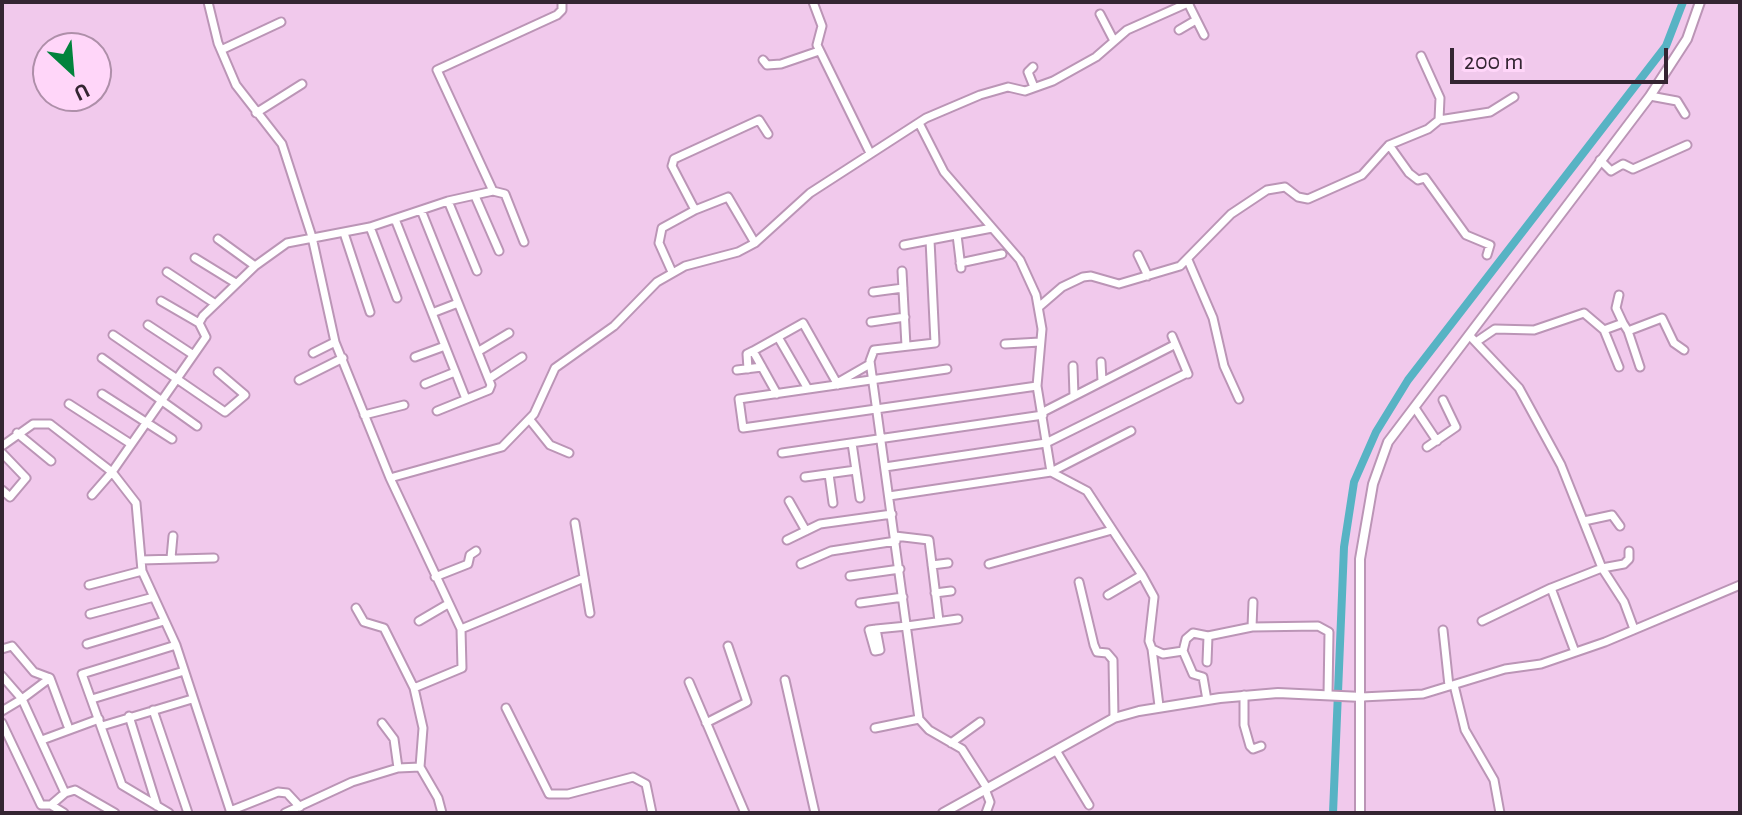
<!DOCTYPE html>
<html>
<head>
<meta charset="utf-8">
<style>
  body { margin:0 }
  #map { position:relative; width:1742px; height:815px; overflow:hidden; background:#f1c9ec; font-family:"Alegreya Sans",sans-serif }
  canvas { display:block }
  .frame { position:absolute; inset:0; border:4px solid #342532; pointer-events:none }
  .north { position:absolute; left:32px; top:32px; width:80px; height:80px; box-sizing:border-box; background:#ffd6f9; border:2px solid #ae8fa9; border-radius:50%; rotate:154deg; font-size:22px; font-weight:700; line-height:32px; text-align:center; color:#342532 }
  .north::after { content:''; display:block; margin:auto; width:28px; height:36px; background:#02833d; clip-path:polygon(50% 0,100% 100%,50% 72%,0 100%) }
  .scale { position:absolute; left:1450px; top:48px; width:218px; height:36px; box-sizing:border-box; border:4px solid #342532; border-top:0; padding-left:10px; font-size:24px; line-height:28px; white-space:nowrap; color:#342532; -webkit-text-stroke:6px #ffd6f9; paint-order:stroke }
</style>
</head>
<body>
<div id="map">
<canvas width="1742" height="815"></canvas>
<div class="frame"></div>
<div class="north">U</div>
<div class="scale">200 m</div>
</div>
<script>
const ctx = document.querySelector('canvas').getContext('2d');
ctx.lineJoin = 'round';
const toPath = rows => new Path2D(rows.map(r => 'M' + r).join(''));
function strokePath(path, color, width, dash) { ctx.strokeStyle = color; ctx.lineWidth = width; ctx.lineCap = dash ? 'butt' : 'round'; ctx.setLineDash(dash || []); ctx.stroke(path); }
strokePath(toPath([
  [1333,813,1344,547,1354,482,1376,432,1408,380,1666,46,1683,2]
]), '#57b3c4', 8);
const minor = toPath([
  [208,2,218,43,236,85,282,144,312,237,335,342,390,478,461,629,462,668,414,688,423,728,420,767,438,798,442,813],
  [813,2,822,26,817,45,870,153],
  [1188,3,1204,35],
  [1100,14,1113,39],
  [1179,30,1196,20],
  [221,50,281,22],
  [763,60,767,65,781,64,819,51],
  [1033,67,1028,72,1034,87],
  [1650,96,1677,101,1685,114],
  [256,113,302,84],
  [1439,120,1490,112,1514,97],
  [919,123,944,172,1020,260,1036,295,1042,329,1037,386,1051,472,1087,491,1142,575,1154,597,1149,641,1152,649,1163,654,1183,651],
  [1389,145,1409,173,1418,180,1425,178,1466,235,1490,245,1487,255],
  [1600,160,1611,171,1623,164,1633,169,1687,145],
  [493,191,505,194,524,242],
  [475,196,499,251],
  [448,201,477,271],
  [421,210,491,385,489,390,437,411],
  [695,210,728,197,755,243],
  [395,219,466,399],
  [370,227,397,298],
  [344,233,370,312],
  [957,235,961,268],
  [218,239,255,266],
  [904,245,992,228],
  [1138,255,1148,276],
  [195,258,234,282],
  [1188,260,1213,318,1224,366,1239,399],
  [960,263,1002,254],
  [902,271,906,346],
  [167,272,214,303],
  [672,272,659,243,662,228,695,210,672,166,674,159,759,120,768,134],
  [873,292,903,288],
  [1619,295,1616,308,1623,323],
  [161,301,199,323],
  [1040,306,1062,287,1083,277,1091,276,1119,284,1180,266,1231,214,1267,190,1285,187,1298,197,1308,199,1362,175,1389,145,1428,129,1439,120,1440,98,1421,56],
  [432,313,458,303],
  [871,322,905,317],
  [148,325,192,354],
  [1604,330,1619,367],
  [1628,331,1640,367],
  [113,335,225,412,245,395,218,372],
  [1469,335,1519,388,1561,465,1602,568,1624,602,1634,629],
  [1172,336,1188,374],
  [778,337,808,389],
  [1476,342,1495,329,1534,330,1584,313,1604,330,1623,323,1628,331,1662,318,1674,343,1684,350],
  [1005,344,1040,342],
  [479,351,509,333],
  [313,353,335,342],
  [415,357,445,346],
  [102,358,197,426],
  [1101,362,1102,381],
  [1073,366,1074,396],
  [748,369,747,354,753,351],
  [947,369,739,399,743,428,1037,386],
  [737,370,762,367],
  [490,378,522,357],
  [299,380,343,358],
  [837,383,870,364],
  [425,384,455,372],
  [102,394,172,439],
  [777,394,753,351,803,323,838,385],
  [69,404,131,444],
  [1415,408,1437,441],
  [1043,412,1174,345],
  [364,415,404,405],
  [530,420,550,445,569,453],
  [17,433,51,461],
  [852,443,860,498],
  [2,446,33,424,50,424,112,472,92,495],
  [1427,447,1456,427,1443,400],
  [2,453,26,478,10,497,2,490],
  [782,453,1043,415],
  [885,467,1046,443,1187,373],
  [829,474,833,503],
  [805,477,856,470],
  [390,478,502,447,534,414,555,368,614,326,657,282,685,266,738,252,755,243,810,193,926,118,980,95,1008,87,1025,91,1053,81,1096,57,1127,30,1190,2],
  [889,496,1051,472,1131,431],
  [789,501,806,531],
  [1584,521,1612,515,1620,526],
  [575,523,590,613],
  [895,536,929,540,939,621],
  [787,540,820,524,892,514],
  [171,558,173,536],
  [141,560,214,558],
  [801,564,831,551,896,541],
  [989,564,1112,530],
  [932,565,948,563],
  [850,576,900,569],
  [435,577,468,564,470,555,476,551],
  [1079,582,1094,645,1097,652,1107,653,1113,660,1114,718],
  [89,585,142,571],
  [935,593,951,591],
  [1108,595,1142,575],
  [860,603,903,597],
  [356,608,364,622,384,628,414,688],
  [90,614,154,597],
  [419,621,448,604],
  [1482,621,1551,588],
  [1252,627,1253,602],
  [461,629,584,578],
  [876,629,880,650,875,651,869,630,876,629,907,626,958,619],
  [1443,630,1449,686],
  [87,644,164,621],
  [2,649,12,646,34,672,50,678,69,729],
  [1152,649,1159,706],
  [1575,652,1551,588,1602,568,1624,564,1629,559,1629,551],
  [1207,662,1208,636],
  [2,676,22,699,50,678],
  [785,680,815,813],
  [689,682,745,813],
  [1454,685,1465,730,1494,780,1500,813],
  [1244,695,1244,725,1250,746,1253,749,1261,746],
  [1362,697,1423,694,1505,669,1541,664,1605,642,1740,585],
  [92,699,184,671],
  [1207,700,1203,677,1193,674,1183,651,1186,639,1193,633,1208,636,1252,627,1318,626,1329,632,1328,695],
  [506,708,549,794,568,794,633,777,646,784,652,813],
  [153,710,188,813],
  [2,711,22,699,65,793],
  [129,716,157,806],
  [919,719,870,361,874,350,935,343,930,240],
  [2,723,41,805,51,805,65,793,75,790,115,813],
  [382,723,394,739,398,768],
  [706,723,747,702,728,646],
  [102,726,192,699],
  [875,728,919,719,929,730,962,749,987,788],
  [42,740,99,719],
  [951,743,980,722],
  [1057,752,1089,805],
  [985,789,990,802,986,813],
  [51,805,64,813],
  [230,811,278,792,287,793,300,807],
  [169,813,122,785,82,674,176,645],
  [231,813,176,645,142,571,136,503,112,472,206,337,199,323,203,316,255,266,287,243,370,227,448,201,493,191,437,70,557,15,562,10,562,2],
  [285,813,352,782,398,768,420,767]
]);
const tertiary = toPath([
  [943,813,1114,718,1139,711,1220,698,1278,693,1362,697],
  [1360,813,1360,559,1373,484,1388,442,1650,96,1687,39,1700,2]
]);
strokePath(minor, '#bb95b6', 11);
strokePath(tertiary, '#bb95b6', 12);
strokePath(minor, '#fff', 7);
strokePath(tertiary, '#fff', 8);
</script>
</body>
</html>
